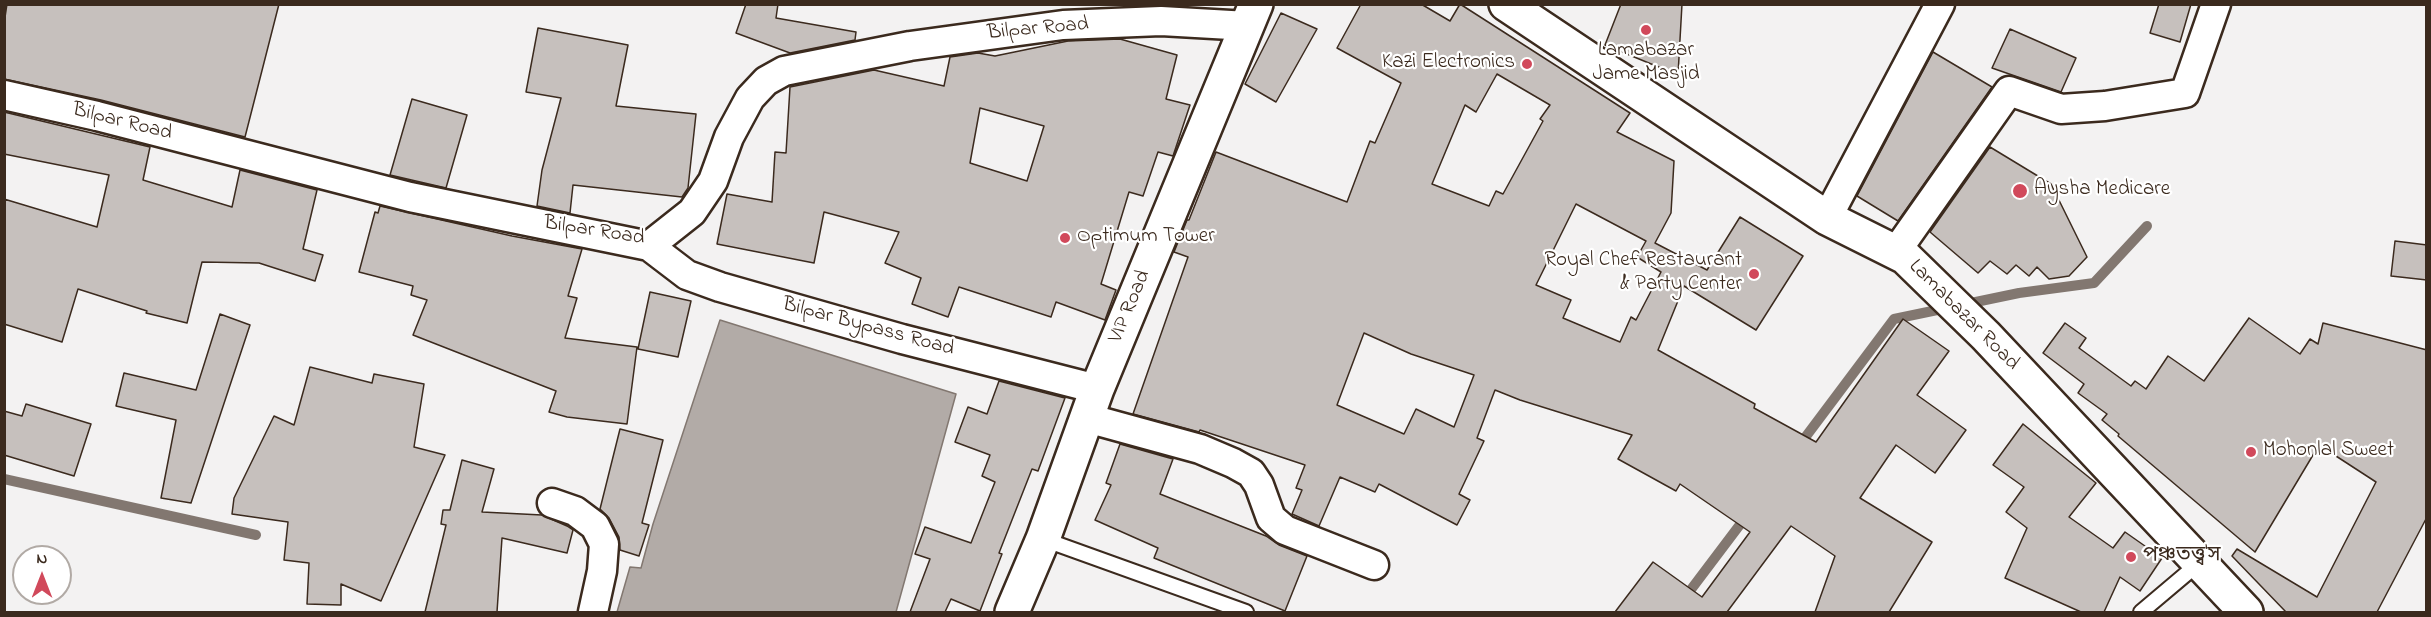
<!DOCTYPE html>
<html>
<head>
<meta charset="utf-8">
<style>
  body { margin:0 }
  #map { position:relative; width:2431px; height:617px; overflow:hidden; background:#f3f2f2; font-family:"Indie Flower",sans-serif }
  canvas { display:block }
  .frame { position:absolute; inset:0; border:6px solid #3b2a1e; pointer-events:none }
  .north { position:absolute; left:12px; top:545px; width:60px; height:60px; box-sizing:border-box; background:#fff; border:2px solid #b1aaa5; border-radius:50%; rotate:0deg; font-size:16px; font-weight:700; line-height:24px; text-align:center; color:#3b2a1e }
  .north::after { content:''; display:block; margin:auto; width:21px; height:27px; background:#d1495b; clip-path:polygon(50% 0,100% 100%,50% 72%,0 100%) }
</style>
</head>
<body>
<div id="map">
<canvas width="2431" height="617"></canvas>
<div class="frame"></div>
<div class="north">N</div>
</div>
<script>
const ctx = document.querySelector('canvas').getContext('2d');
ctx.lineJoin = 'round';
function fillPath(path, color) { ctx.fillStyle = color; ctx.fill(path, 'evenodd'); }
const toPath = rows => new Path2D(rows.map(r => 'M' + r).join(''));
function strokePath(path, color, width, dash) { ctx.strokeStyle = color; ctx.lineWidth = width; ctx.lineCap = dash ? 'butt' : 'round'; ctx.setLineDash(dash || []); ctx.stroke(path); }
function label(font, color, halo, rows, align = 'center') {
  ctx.font = font + ' "Indie Flower","Noto Sans Bengali",sans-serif'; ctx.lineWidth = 4.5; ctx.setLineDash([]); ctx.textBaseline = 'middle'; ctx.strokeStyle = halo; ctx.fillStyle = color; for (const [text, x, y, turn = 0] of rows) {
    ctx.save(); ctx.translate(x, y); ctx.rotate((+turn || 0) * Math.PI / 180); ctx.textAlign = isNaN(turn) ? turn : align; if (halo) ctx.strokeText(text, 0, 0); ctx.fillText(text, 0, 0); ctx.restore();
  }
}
const water = toPath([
  [720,320,956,394,896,612,617,612,630,567,641,568,653,524,720,320]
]);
fillPath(water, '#b2aba7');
strokePath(water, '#827770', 1.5);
strokePath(toPath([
  [1798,447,1894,319,2019,293,2094,283,2147,226],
  [4,479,256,535],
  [1674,612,1748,514]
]), '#827770', 10);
const building = toPath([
  [7,4,279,4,245,137,101,100,4,79,4,24,7,4],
  [746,4,778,4,776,18,856,32,855,40,790,53,736,33,746,4],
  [1361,4,1421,4,1450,21,1460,4,1630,113,1617,132,1674,161,1671,213,1655,243,1707,270,1740,217,1803,256,1756,330,1684,286,1658,350,1755,404,1754,408,1816,442,1903,319,1949,351,1917,395,1966,430,1935,473,1896,445,1860,498,1932,542,1889,612,1815,612,1835,556,1791,526,1727,612,1615,612,1653,562,1702,597,1750,532,1680,484,1676,491,1618,459,1632,435,1520,400,1495,390,1477,438,1484,441,1459,494,1470,500,1457,525,1379,484,1375,492,1340,477,1319,526,1292,514,1302,490,1296,488,1305,465,1200,430,1199,432,1133,414,1188,257,1174,252,1187,220,1189,220,1216,152,1347,202,1370,141,1375,143,1401,83,1337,48,1361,4],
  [1497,74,1550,105,1540,119,1543,121,1503,194,1496,191,1489,206,1432,184,1465,105,1476,112,1497,74],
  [1576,204,1646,241,1637,257,1661,272,1636,320,1631,317,1620,342,1563,318,1571,300,1536,285,1576,204],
  [1364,333,1411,354,1474,375,1454,427,1416,409,1404,434,1337,405,1364,333],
  [1621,4,1682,4,1678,75,1605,45,1621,4],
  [2159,4,2191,4,2180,42,2150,33,2159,4],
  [1281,13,1317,29,1276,102,1245,84,1281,13],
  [538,28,628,45,616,106,696,114,688,188,682,197,573,185,570,213,537,206,542,170,561,98,526,92,538,28],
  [2010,29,2076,58,2061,92,1992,68,2010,29],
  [1120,39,1177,55,1166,99,1190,105,1173,156,1158,152,1143,196,1129,192,1101,284,1116,290,1105,320,1056,302,1051,317,959,287,948,317,912,304,921,278,885,263,899,232,824,212,814,263,717,244,727,194,772,202,775,152,786,153,790,87,874,70,944,86,950,57,978,53,995,56,1068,41,1120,39],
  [980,108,1044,126,1027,181,970,163,980,108],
  [1933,52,1992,87,1898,221,1857,196,1933,52],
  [412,99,467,115,446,188,390,175,412,99],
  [4,112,150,147,143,180,232,207,240,170,317,190,303,249,323,255,315,281,259,263,202,262,187,323,146,313,147,311,78,289,62,342,4,324,4,199,97,227,109,175,4,154,4,112],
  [1990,147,2051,184,2087,257,2069,276,2049,279,2037,267,2029,276,2016,265,2007,274,1990,261,1978,273,1930,232,1990,147],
  [380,206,512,236,582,249,568,296,577,298,565,338,637,347,627,424,567,417,549,412,556,391,413,335,427,300,411,295,413,286,359,272,375,212,378,213,380,206],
  [2395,241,2427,245,2427,280,2391,276,2395,241],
  [650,292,691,301,678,357,638,349,650,292],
  [220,314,250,325,191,503,161,498,176,420,116,406,124,373,196,390,220,314],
  [2249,318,2300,354,2310,339,2318,344,2323,323,2427,350,2427,517,2377,612,2286,612,2232,556,2237,549,2317,597,2376,482,2319,445,2255,552,2118,436,2119,434,2102,420,2107,414,2078,393,2084,384,2043,353,2065,323,2086,338,2079,348,2131,386,2135,381,2146,389,2168,356,2204,381,2249,318],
  [310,367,372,383,374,374,424,384,414,447,445,455,381,601,341,584,341,605,307,604,309,563,284,560,288,522,232,514,234,498,274,416,294,425,310,367],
  [999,381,1065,398,1038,471,1032,469,999,553,1002,554,980,611,951,599,945,612,910,612,930,559,915,554,925,527,971,543,995,482,982,476,990,455,955,442,968,407,987,414,999,381],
  [26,404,91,424,74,476,4,455,4,411,22,416,26,404],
  [2023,424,2096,483,2069,517,2113,548,2125,532,2162,558,2140,591,2120,577,2104,612,2081,612,2005,578,2027,528,2006,512,2024,487,1993,465,2023,424],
  [620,429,663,440,642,523,649,525,639,556,620,550,619,537,609,518,600,509,620,429],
  [1120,444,1173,459,1160,494,1266,536,1279,545,1307,556,1285,611,1154,558,1158,548,1095,520,1111,485,1106,483,1120,444],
  [462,460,494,469,482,512,542,515,567,526,573,530,567,553,502,538,497,612,425,612,446,525,441,524,443,510,450,510,462,460]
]);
fillPath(building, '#c6c0bd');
strokePath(building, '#3b2a1e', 1.5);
const service = toPath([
  [1043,539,1246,612],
  [2141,612,2199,563]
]);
const minor = toPath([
  [4,95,97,116,410,197,649,246,692,212,713,181,729,137,750,98,766,81,784,71,910,46,1063,25,1161,21,1248,26],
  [1827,218,1940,4],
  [649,246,687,275,720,287,902,339,1097,389],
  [1895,253,2009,91,2061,109,2105,106,2185,93,2216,4],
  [1087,418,1200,449,1233,463,1251,473,1259,485,1271,518,1285,530,1374,565],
  [552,503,575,511,595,526,604,544,602,571,593,612]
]);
const tertiary = toPath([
  [1506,4,1827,218,1905,257,1986,336,2246,612],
  [1012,612,1043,539,1097,389,1256,4]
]);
strokePath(service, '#3b2a1e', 18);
strokePath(minor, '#3b2a1e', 33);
strokePath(tertiary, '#3b2a1e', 38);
strokePath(service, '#fff', 14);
strokePath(minor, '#fff', 28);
strokePath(tertiary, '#fff', 33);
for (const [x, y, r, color] of [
  [1646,30,6,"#d1495b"],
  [1527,64,6,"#d1495b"],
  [2020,191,8,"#d1495b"],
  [1065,238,6,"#d1495b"],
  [1754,274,6,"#d1495b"],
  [2251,452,6,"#d1495b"],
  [2131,557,6,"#d1495b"]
]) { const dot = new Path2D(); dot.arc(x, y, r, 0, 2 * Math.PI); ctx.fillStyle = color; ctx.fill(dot); strokePath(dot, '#fff', 2); }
label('21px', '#3b2a1e', '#fff', [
  ["Bilpar Road",1038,30,-5],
  ["Bilpar Road",122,123,14],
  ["Bilpar Road",594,232,9],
  ["VIP Road",1131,307,-67],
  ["Lamabazar Road",1963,316,45],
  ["Bilpar Bypass Road",868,328,15]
]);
label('21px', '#3b2a1e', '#fff', [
  ["Lamabazar",1646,52,"center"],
  ["Jame Masjid",1646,76,"center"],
  ["Kazi Electronics",1515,64,"right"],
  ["Aysha Medicare",2034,191],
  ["Optimum Tower",1077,238],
  ["Royal Chef Restaurant",1742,262,"right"],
  ["& Party Center",1742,286,"right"],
  ["Mohonlal Sweet",2263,452],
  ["পঞ্চতত্ত্ব'স",2143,557]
], 'left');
</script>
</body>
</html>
